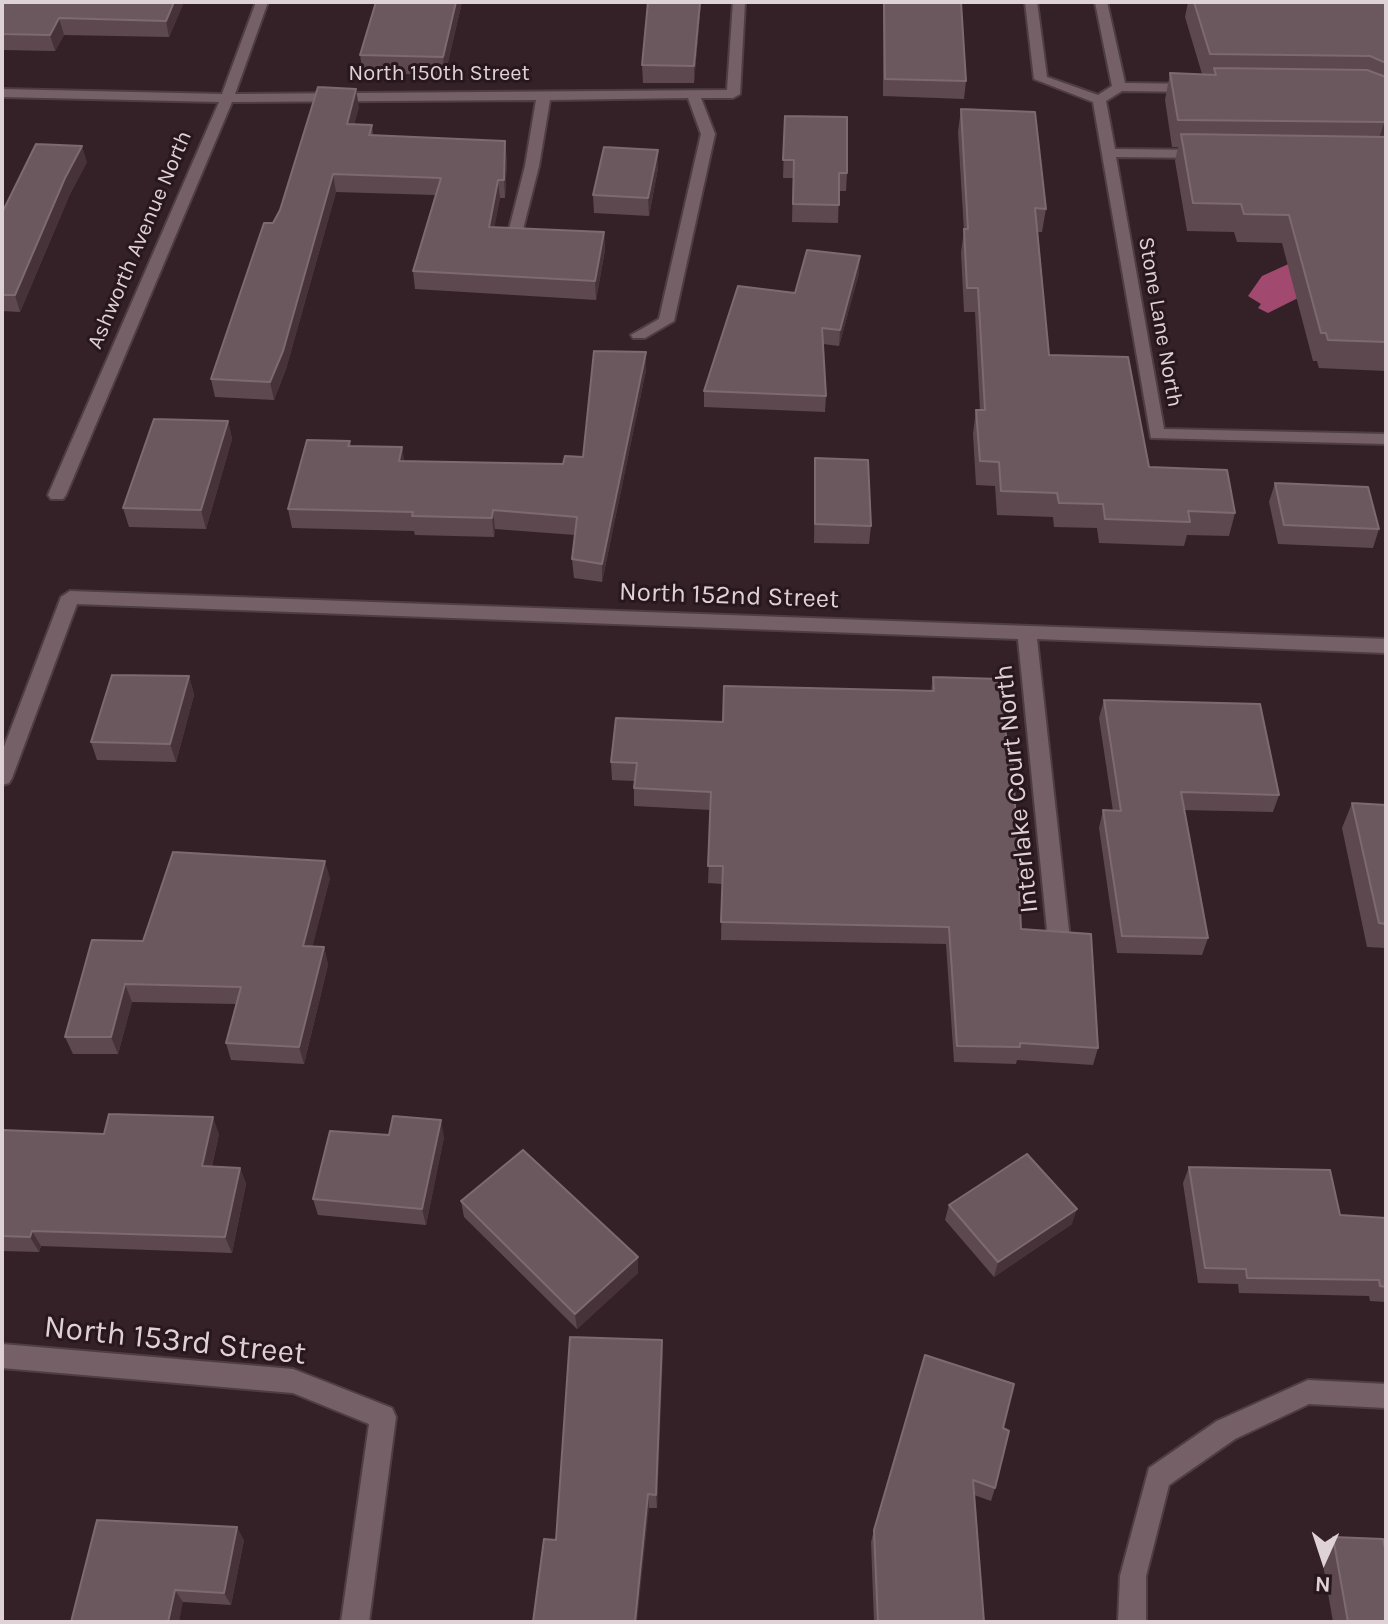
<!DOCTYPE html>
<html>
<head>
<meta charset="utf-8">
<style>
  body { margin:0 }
  #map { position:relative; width:1388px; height:1624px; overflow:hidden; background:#342128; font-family:Karla,sans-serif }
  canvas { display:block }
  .frame { position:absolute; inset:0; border:4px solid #dfd2d6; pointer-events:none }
  .north { position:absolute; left:1284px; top:1520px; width:80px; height:80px; -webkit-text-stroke:6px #29171e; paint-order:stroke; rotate:183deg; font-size:22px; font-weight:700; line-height:32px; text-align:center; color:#dfd2d6 }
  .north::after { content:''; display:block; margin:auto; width:28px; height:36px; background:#dfd2d6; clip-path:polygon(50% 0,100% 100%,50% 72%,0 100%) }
</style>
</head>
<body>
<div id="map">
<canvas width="1388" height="1624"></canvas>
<div class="frame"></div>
<div class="north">N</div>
</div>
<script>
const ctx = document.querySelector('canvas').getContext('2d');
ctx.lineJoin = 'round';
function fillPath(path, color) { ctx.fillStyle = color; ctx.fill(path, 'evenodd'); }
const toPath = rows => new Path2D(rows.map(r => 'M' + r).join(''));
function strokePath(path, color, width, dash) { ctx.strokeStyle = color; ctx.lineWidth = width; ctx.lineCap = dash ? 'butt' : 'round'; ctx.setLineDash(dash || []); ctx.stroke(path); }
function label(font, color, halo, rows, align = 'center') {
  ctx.font = font + ' Karla,sans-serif'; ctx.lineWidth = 6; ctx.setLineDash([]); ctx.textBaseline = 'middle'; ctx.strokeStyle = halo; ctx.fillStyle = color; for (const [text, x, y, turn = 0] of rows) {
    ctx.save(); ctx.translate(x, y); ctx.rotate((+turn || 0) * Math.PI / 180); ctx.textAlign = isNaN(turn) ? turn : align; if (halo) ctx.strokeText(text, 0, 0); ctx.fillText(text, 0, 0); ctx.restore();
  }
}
fillPath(toPath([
  [1295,261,1302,296,1268,313,1258,308,1261,304,1248,296,1262,276]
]), '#a2496f');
const minor = toPath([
  [256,2,268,2,235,94,727,90,733,2,745,2,740,94,733,98,701,98,715,134,674,321,645,338,633,338,631,335,659,319,701,134,688,98,550,100,539,166,520,241,513,245,506,241,525,166,536,100,232,102,66,495,63,499,51,499,48,495,219,102,2,97,2,89,222,94,256,2],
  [1025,2,1037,2,1047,77,1098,95,1112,86,1095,2,1107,2,1125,83,1195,84,1202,88,1195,92,1122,91,1106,101,1115,149,1203,150,1210,154,1203,158,1116,157,1164,429,1386,434,1386,444,1151,438,1093,102,1034,79,1025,2],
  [70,591,1386,639,1386,653,1037,639,1070,940,1066,946,1059,949,1052,946,1048,940,1018,639,77,604,12,778,9,783,2,785,2,752,61,597,70,591],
  [2,1344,293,1369,392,1408,396,1417,369,1622,341,1622,369,1424,293,1393,2,1368,2,1344],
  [1308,1380,1386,1384,1386,1408,1309,1404,1235,1439,1169,1485,1146,1576,1146,1622,1118,1622,1120,1576,1149,1468,1217,1421,1308,1380]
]);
strokePath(minor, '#4e3e44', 4);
fillPath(minor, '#766067');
fillPath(toPath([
  [2,2,184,2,169,37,64,35,55,51,2,50],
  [376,2,462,2,445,75,363,73,360,55],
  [648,2,701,2,694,83,643,83,642,65],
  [883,2,961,2,966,81,964,99,883,96],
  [1188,2,1386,2,1386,371,1319,368,1317,361,1313,361,1282,243,1237,242,1234,232,1187,231,1175,161,1178,147,1172,147,1165,100,1170,73,1202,74,1185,17],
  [359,107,354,124,372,125,373,136,507,159,505,198,500,198,494,227,604,232,605,250,596,300,415,289,413,271,435,195,336,192,286,369,274,400,215,397,211,379,273,223],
  [961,109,1046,209,1042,232,1038,232,1049,355,1149,467,1235,513,1229,536,1187,535,1184,546,1099,543,1097,528,1054,527,1053,517,997,515,995,486,976,485,973,434,976,410,980,410,975,312,964,312,961,252,964,231,958,132],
  [785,116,847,173,846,191,839,191,838,223,792,222,793,178,783,178],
  [87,162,70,194,20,312,2,311,2,213],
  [658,168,649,216,594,213,593,195],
  [859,273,839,346,823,344,826,396,825,412,704,407,704,391,795,293],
  [646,370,602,582,574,578,572,559,575,535,495,529,494,537,415,535,414,531,292,528,288,509,350,441,351,446,402,447,404,461,563,464,583,457],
  [228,421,232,439,206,529,129,527,123,508],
  [815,458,871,526,869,544,814,543],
  [1275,483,1379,529,1373,548,1278,544,1269,502],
  [189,676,194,695,176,762,97,760,91,742],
  [933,677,1021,929,1098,1048,1093,1065,1017,1060,1016,1064,954,1062,946,944,721,940,722,884,708,883,711,810,634,806,634,781,612,780,611,762,723,722,931,691],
  [1104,700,1279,795,1273,812,1184,810,1208,938,1202,955,1117,953,1099,828,1103,810,1113,811,1099,718],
  [1352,803,1386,805,1386,948,1367,947,1342,828],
  [330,878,312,947,324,947,328,965,304,1064,231,1060,226,1043,236,1004,132,1002,118,1054,73,1054,65,1037,143,941],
  [2,1130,104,1134,219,1134,212,1166,240,1168,246,1184,232,1253,41,1246,39,1252,2,1251],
  [389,1135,444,1137,426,1225,318,1215,313,1199],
  [1189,1167,1340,1215,1386,1218,1386,1302,1370,1301,1369,1296,1239,1293,1238,1284,1198,1283,1183,1183],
  [461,1201,638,1257,638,1273,577,1329,464,1217],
  [949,1205,1072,1224,994,1277,945,1220],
  [662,1340,657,1508,649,1508,556,1540],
  [1003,1428,995,1488,991,1501,974,1495,984,1622,874,1622,871,1542,874,1530],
  [1333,1537,1386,1622,1333,1622,1321,1553],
  [244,1540,231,1605,183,1602,71,1622]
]), '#5d484f');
fillPath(toPath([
  [174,2,184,2,169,37,166,21],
  [456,2,462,2,445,75,443,57],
  [700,2,701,2,694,83,694,66],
  [59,18,64,35,55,51,50,35],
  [356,89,359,107,349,142,347,124],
  [1386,122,1386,147,1375,150,1384,123],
  [505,141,507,159,505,198,504,180],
  [82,146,87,162,70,194,20,312,15,295,65,178],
  [658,150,658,168,649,216,648,198],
  [333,174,336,192,286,369,274,400,270,382],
  [498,180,500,198,491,245,489,227],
  [604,232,605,250,596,300,595,281],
  [860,256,859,273,839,346,840,330],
  [646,352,646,370,602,582,602,564],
  [228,421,232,439,206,529,201,510],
  [402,447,405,466,399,461],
  [493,510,495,529,494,537,492,518],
  [189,676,194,695,176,762,170,744],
  [325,861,330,878,308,964,303,946],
  [324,947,328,965,304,1064,299,1047],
  [125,984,132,1002,118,1054,111,1037],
  [213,1117,219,1134,208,1182,202,1166],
  [441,1120,444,1137,426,1225,422,1209],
  [240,1168,246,1184,232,1253,225,1237],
  [1077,1209,1072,1224,994,1277,998,1262],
  [32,1231,41,1246,39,1252,30,1237],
  [638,1257,638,1273,577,1329,575,1314],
  [662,1340,663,1355,657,1508,656,1495],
  [648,1494,649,1508,637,1622,635,1622],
  [237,1527,244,1540,231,1605,224,1593],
  [175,1590,183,1602,179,1622,168,1622]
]), '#473239');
const building = toPath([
  [2,2,174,2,166,21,59,18,50,35,2,34,2,2],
  [376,2,456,2,443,57,360,55,376,2],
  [648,2,700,2,694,66,642,65,648,2],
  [884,2,961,2,966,81,885,79,884,2],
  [1194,2,1386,2,1386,63,1370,56,1210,54,1194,2],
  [1214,68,1367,70,1386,77,1386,122,1178,120,1170,73,1216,75,1214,68],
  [318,87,356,89,347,124,372,125,369,135,505,141,504,180,498,180,489,227,604,232,595,281,413,271,441,178,333,174,283,351,270,382,211,379,264,223,273,223,280,210,318,87],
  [961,109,1035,112,1046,209,1035,208,1049,355,1128,357,1149,467,1227,470,1235,513,1188,511,1190,522,1105,519,1103,504,1059,503,1057,493,1001,491,999,462,980,461,976,410,985,410,978,288,967,288,964,229,968,229,961,109],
  [785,116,847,117,847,173,839,173,839,205,793,204,794,160,783,160,785,116],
  [1181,134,1386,137,1386,342,1328,340,1326,333,1321,333,1289,215,1244,214,1241,204,1193,203,1181,134],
  [36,144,82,146,65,178,15,295,2,295,2,213,36,144],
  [604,147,658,150,648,198,593,195,604,147],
  [807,250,860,256,840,330,822,328,826,396,704,391,738,286,795,293,807,250],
  [594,351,646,352,602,564,572,559,577,517,493,510,492,518,412,516,413,512,288,509,307,440,350,441,348,446,402,447,399,461,563,464,565,456,583,457,594,351],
  [154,419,228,421,201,510,123,508,154,419],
  [815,458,868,460,871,526,815,524,815,458],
  [1275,483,1368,487,1379,529,1284,525,1275,483],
  [112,675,189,676,170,744,91,742,112,675],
  [933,677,1000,679,1009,764,1013,764,1021,929,1091,934,1098,1048,1020,1043,1020,1047,957,1046,949,927,721,922,723,866,708,866,711,792,634,788,637,763,611,762,616,718,723,722,724,686,934,691,933,677],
  [1104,700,1260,704,1279,795,1181,792,1208,938,1122,936,1103,810,1121,811,1104,700],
  [1352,803,1386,805,1386,924,1379,923,1352,803],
  [173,852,325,861,303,946,324,947,299,1047,226,1043,241,987,125,984,111,1037,65,1037,92,940,143,941,173,852],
  [109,1114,213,1117,202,1166,240,1168,225,1237,32,1231,30,1237,2,1236,2,1130,104,1134,109,1114],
  [393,1116,441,1120,422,1209,313,1199,330,1131,389,1135,393,1116],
  [523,1150,638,1257,575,1314,461,1201,523,1150],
  [1027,1154,1077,1209,998,1262,949,1205,1027,1154],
  [1189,1167,1330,1170,1340,1215,1386,1218,1386,1287,1380,1286,1379,1280,1247,1278,1246,1269,1205,1268,1189,1167],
  [570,1337,662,1340,656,1495,648,1494,635,1622,533,1622,544,1539,556,1540,570,1337],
  [925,1355,1014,1384,1003,1428,1009,1431,995,1488,973,1480,984,1622,878,1622,874,1530,925,1355],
  [97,1520,237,1527,224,1593,175,1590,168,1622,71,1622,97,1520],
  [1333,1537,1383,1539,1386,1553,1386,1622,1348,1622,1333,1537]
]);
fillPath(building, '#6b575e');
strokePath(building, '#7d6a70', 2);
label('22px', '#dfd2d6', '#29171e', [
  ["North 150th Street",439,74],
  ["Ashworth Avenue North",140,240,-67],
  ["Stone Lane North",1160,322,80]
]);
label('26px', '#dfd2d6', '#29171e', [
  ["North 152nd Street",729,596,2],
  ["Interlake Court North",1017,789,-96]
]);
label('32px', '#dfd2d6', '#29171e', [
  ["North 153rd Street",175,1341,6]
]);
</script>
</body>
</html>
